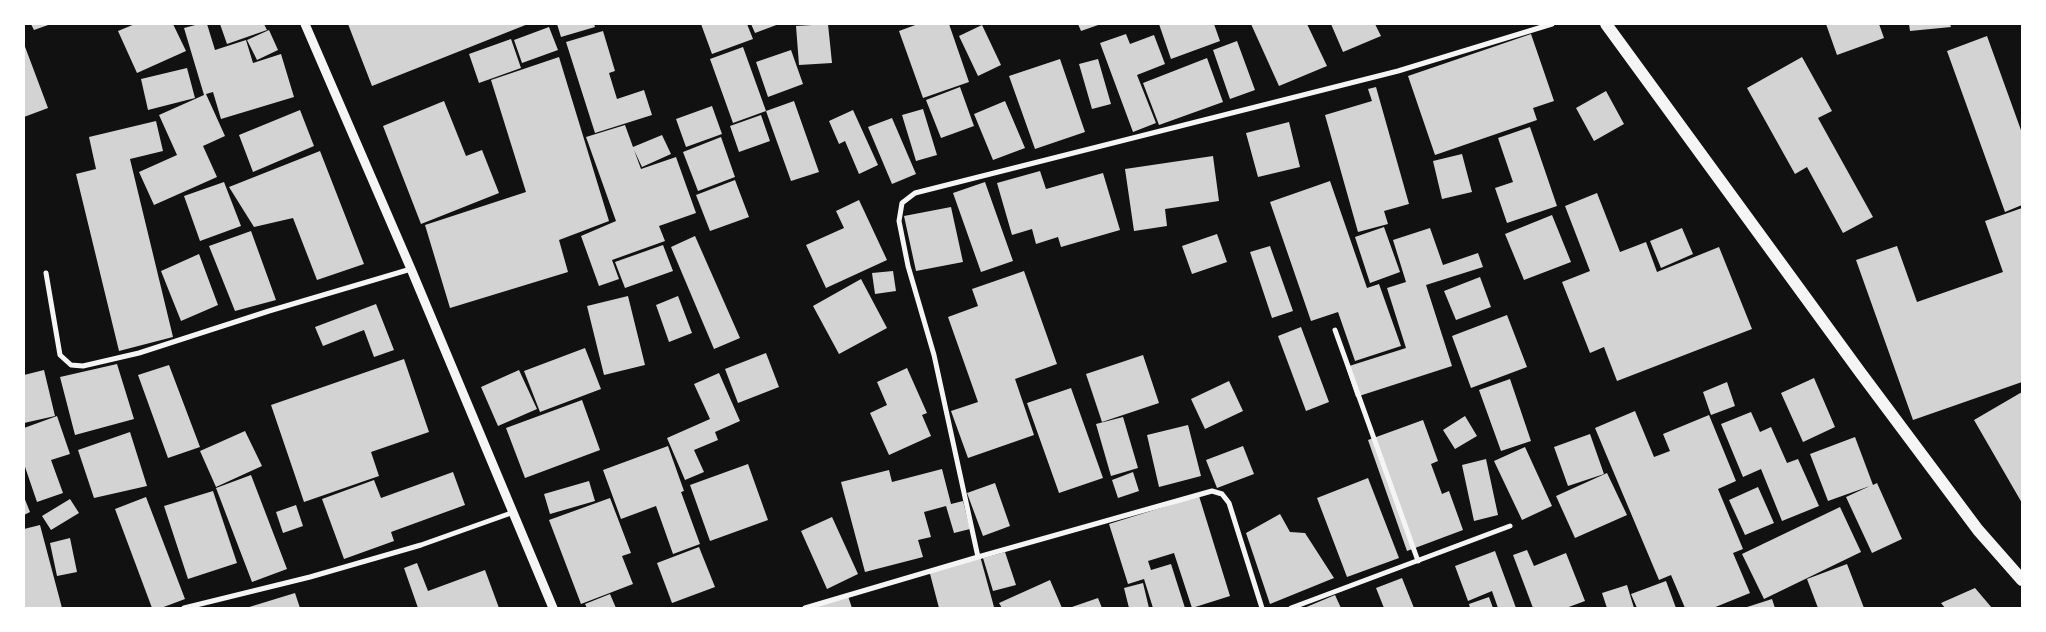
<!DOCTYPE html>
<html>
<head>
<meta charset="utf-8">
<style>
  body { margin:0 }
  #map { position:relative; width:2046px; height:632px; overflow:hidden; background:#111; font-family:"Asap Condensed",sans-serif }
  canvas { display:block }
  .frame { position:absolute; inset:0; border:25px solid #fff; pointer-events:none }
</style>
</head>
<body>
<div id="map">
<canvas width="2046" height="632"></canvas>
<div class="frame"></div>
</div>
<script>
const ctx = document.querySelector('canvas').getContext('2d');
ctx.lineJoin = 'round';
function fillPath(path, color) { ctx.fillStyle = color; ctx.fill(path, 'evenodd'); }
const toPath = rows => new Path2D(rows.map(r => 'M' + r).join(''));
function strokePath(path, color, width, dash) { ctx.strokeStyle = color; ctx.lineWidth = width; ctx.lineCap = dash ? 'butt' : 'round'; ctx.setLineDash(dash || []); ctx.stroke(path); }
fillPath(toPath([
  [31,24,51,24,34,30],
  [135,24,173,24,186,51,137,73,118,31],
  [199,24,207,24,215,50,246,40,253,63,281,54,294,97,221,119,213,92,206,94,225,136,203,146,217,177,154,205,139,172,177,155,159,115,204,95,184,28],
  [220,24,264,24,267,30,227,44],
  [348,24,528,24,372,86],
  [557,24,594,24,595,27,561,37],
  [701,24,747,24,753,39,712,54],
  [751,24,779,24,755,33],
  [828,24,832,63,799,65,796,26],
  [918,24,949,24,969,82,923,98,899,31],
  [1078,24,1101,24,1081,31],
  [1159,24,1214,24,1220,41,1171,59],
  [1251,24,1307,24,1327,66,1279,86],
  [1331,24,1375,24,1381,36,1343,52],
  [1826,24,1879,24,1884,38,1837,55],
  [1909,24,1950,24,1951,27,1910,31],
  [982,25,1001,65,978,76,959,36],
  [549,27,558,50,522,63,514,40],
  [269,30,278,50,257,60,247,40],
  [603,31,615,71,609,73,617,99,644,90,652,115,595,133,566,42],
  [1126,34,1130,44,1154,35,1165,64,1137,75,1156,123,1133,132,1100,43],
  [1531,34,1554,101,1533,108,1537,120,1435,155,1408,76],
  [1987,36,2022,133,2022,205,2005,212,1947,51],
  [511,39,521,68,479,83,469,54],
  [1237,41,1255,90,1230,99,1213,50],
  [24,44,48,108,24,117],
  [743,47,766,111,733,123,710,59],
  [791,50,803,84,768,97,756,62],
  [559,57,609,221,559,240,568,272,450,308,425,225,526,192,491,80],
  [1802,57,1832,111,1818,118,1873,217,1843,233,1807,167,1795,174,1747,88],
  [1207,58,1223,102,1159,125,1143,83],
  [1060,59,1085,132,1035,149,1009,76],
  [1098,59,1111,104,1092,109,1079,64],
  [187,68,195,98,148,110,141,79],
  [960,87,974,126,941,138,926,100],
  [1376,87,1409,204,1384,211,1388,224,1358,232,1325,115,1372,101,1368,89],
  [1606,91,1624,124,1594,141,1576,108],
  [444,101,466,156,482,150,499,193,421,224,383,126],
  [794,101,819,172,791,181,766,111],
  [1005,101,1025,148,993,160,974,114],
  [712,106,722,134,686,147,676,119],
  [923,109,937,155,916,161,902,115],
  [300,110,314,146,253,172,239,135],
  [853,110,878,165,859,174,845,141,839,144,829,121],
  [761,115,770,141,739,152,730,126],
  [892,118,916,174,892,184,868,127],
  [156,121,163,151,130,159,173,337,119,351,76,174,96,169,89,137],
  [1289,122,1300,167,1258,177,1246,133],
  [625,125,633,147,662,135,671,154,642,167,634,150,641,169,676,157,696,213,659,226,665,241,612,260,619,279,599,286,581,236,616,221,586,137],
  [1530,127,1557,206,1507,223,1495,188,1513,182,1498,138],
  [721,137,735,177,698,191,683,152],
  [320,151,364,264,317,280,293,218,254,227,229,187],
  [1462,154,1472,192,1442,199,1433,161],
  [1213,156,1219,201,1165,209,1167,226,1134,231,1125,169],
  [1040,171,1046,189,1103,173,1120,230,1061,247,1058,237,1036,244,1032,229,1012,235,997,183],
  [735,180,749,217,710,231,696,195],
  [1330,181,1367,288,1379,284,1401,346,1355,361,1338,312,1311,321,1270,202],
  [224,182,241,226,200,241,184,196],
  [985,182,1013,261,981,272,953,193],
  [1597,193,1620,252,1646,242,1657,272,1719,247,1752,329,1617,381,1604,347,1590,353,1562,282,1590,271,1565,206],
  [859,200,887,260,826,288,806,245,844,228,836,211],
  [951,207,963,262,916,271,904,216],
  [2022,208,2022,382,1913,420,1856,260,1897,246,1917,302,2003,272,1985,221],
  [1552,215,1571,262,1524,280,1505,234],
  [1384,227,1400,272,1370,283,1355,237],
  [1430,228,1443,265,1478,253,1483,267,1426,285,1452,366,1356,397,1346,367,1406,348,1387,288,1406,282,1393,240],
  [1682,228,1693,254,1661,268,1650,241],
  [251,231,276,300,235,311,209,246],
  [1217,234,1227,262,1192,274,1182,246],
  [695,236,740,338,714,349,671,247],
  [663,245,673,271,625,288,615,262],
  [1270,246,1293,311,1272,318,1250,252],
  [199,254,218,305,181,321,161,271],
  [893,271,896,291,875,294,872,273],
  [1024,271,1057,364,1015,379,1034,435,968,458,951,411,978,402,948,317,978,306,972,289],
  [1480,277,1491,307,1456,320,1444,291],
  [861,279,887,328,839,354,813,306],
  [628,296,645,365,604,375,587,306],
  [678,296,692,333,669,342,656,305],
  [376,304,394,350,374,357,364,330,323,346,315,327],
  [1507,315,1527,367,1471,388,1452,336],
  [1301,327,1329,402,1306,411,1278,336],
  [585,348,601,389,540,412,524,371],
  [766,353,779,387,738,403,725,369],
  [1143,355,1159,403,1102,422,1086,374],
  [404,359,429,432,371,452,379,476,304,502,271,405],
  [117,364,134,419,75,435,60,377],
  [169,365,200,447,168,458,138,375],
  [907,368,927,413,922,415,931,436,889,455,870,413,887,405,877,382],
  [44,370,55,416,24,423,24,375],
  [519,370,537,409,498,426,481,387],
  [719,373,740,421,715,432,718,440,694,450,704,472,685,480,667,438,710,419,694,384],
  [1814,378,1835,427,1803,442,1781,393],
  [1510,379,1531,441,1501,451,1479,390],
  [1229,381,1243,411,1205,429,1191,399],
  [1727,382,1735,406,1711,415,1703,392],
  [1071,388,1103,478,1059,493,1027,403],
  [2022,392,2022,503,1974,420],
  [582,400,600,450,525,478,506,428],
  [1635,411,1654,457,1670,451,1663,434,1709,415,1736,481,1718,489,1743,549,1733,553,1750,593,1713,608,1685,608,1671,575,1659,580,1595,428],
  [1751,412,1760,432,1771,427,1787,463,1798,459,1819,506,1782,521,1761,469,1743,477,1721,424],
  [57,416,70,454,51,460,63,493,37,502,24,464,24,428],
  [1465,416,1477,436,1455,449,1443,430],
  [1123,417,1138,468,1111,476,1096,424],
  [1423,420,1438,461,1431,464,1442,494,1449,491,1463,530,1407,551,1368,440],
  [1188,425,1201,476,1159,487,1147,435],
  [245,431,262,466,216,487,200,451],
  [130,432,147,486,94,498,78,450],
  [1590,434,1604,474,1568,486,1554,447],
  [1855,437,1873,485,1877,483,1902,539,1872,553,1846,497,1870,486,1828,501,1810,454],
  [668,446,684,491,681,492,700,544,673,554,656,506,621,519,603,470],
  [1243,446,1254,474,1217,488,1206,460],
  [1525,447,1552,506,1522,520,1494,461],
  [1486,459,1498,515,1474,521,1462,465],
  [748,464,768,520,710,541,690,485],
  [942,469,951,504,963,501,970,529,954,533,946,506,924,512,931,537,918,540,923,557,865,572,841,482,889,470,892,482],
  [453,472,465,505,391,532,394,541,344,559,322,499,374,480,381,498],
  [1133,472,1139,491,1118,498,1112,480],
  [1607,473,1627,515,1575,538,1556,496],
  [251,475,287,569,252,582,216,488],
  [1368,478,1399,558,1347,577,1317,498],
  [589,481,595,501,550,514,544,494],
  [995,483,1010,526,983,536,967,493],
  [1758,487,1774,523,1745,535,1729,500],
  [213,491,237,563,188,579,164,506],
  [1199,496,1230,596,1192,608,1174,553,1148,561,1151,570,1171,564,1185,608,1153,608,1144,579,1128,584,1109,524],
  [24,497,30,512,24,515],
  [146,497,185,599,161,608,152,608,115,509],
  [610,498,631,553,622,556,633,584,581,604,549,520],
  [70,499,79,513,51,530,42,516],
  [296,505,303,526,283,533,276,512],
  [1840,507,1861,552,1764,599,1742,554],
  [1280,514,1290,532,1305,533,1334,578,1270,604,1246,533],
  [832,517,858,574,827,589,801,531],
  [40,525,62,608,24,608,24,529],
  [70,538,77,572,57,576,50,543],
  [699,547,715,587,672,603,657,563],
  [1527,550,1534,566,1566,553,1585,601,1566,608,1533,608,1513,555],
  [1495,551,1516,608,1498,608,1492,591,1468,601,1455,566],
  [1005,552,1016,585,993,591,983,558],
  [980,556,994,607,939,608,929,570],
  [417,563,428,591,485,570,499,608,418,608,404,568],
  [1847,564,1864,608,1818,608,1807,579],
  [1402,578,1414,608,1384,608,1376,588],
  [1050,580,1062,608,1002,608,999,603],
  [1666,581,1676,608,1637,608,1631,594],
  [1143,583,1149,608,1129,608,1124,588],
  [1627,585,1634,608,1607,608,1602,593],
  [1975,588,1992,608,1945,608,1941,603],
  [295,593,300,608,246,608],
  [610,594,616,608,587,608,585,604],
  [1335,595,1341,608,1304,608],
  [848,596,852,608,810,608],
  [1489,597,1493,608,1470,608,1469,604],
  [1098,598,1102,608,1069,608],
  [1772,599,1775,608,1744,608]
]), '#d3d3d3');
strokePath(toPath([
  [46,273,60,355,71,365,83,366,139,353,269,311,411,269],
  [1335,330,1418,561],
  [978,557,1212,491,1222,494,1229,503,1262,608],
  [184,608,310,577,421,545,514,512],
  [805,608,978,557,934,355,908,266,899,221,902,203,915,193,1398,71,1552,24],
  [1291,608,1510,526]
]), '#f5f5f5', 5);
strokePath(toPath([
  [305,24,411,269,553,608]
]), '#f5f5f5', 9);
strokePath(toPath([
  [1606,24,1860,372,1978,530,2022,580]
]), '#f5f5f5', 12);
</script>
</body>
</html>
